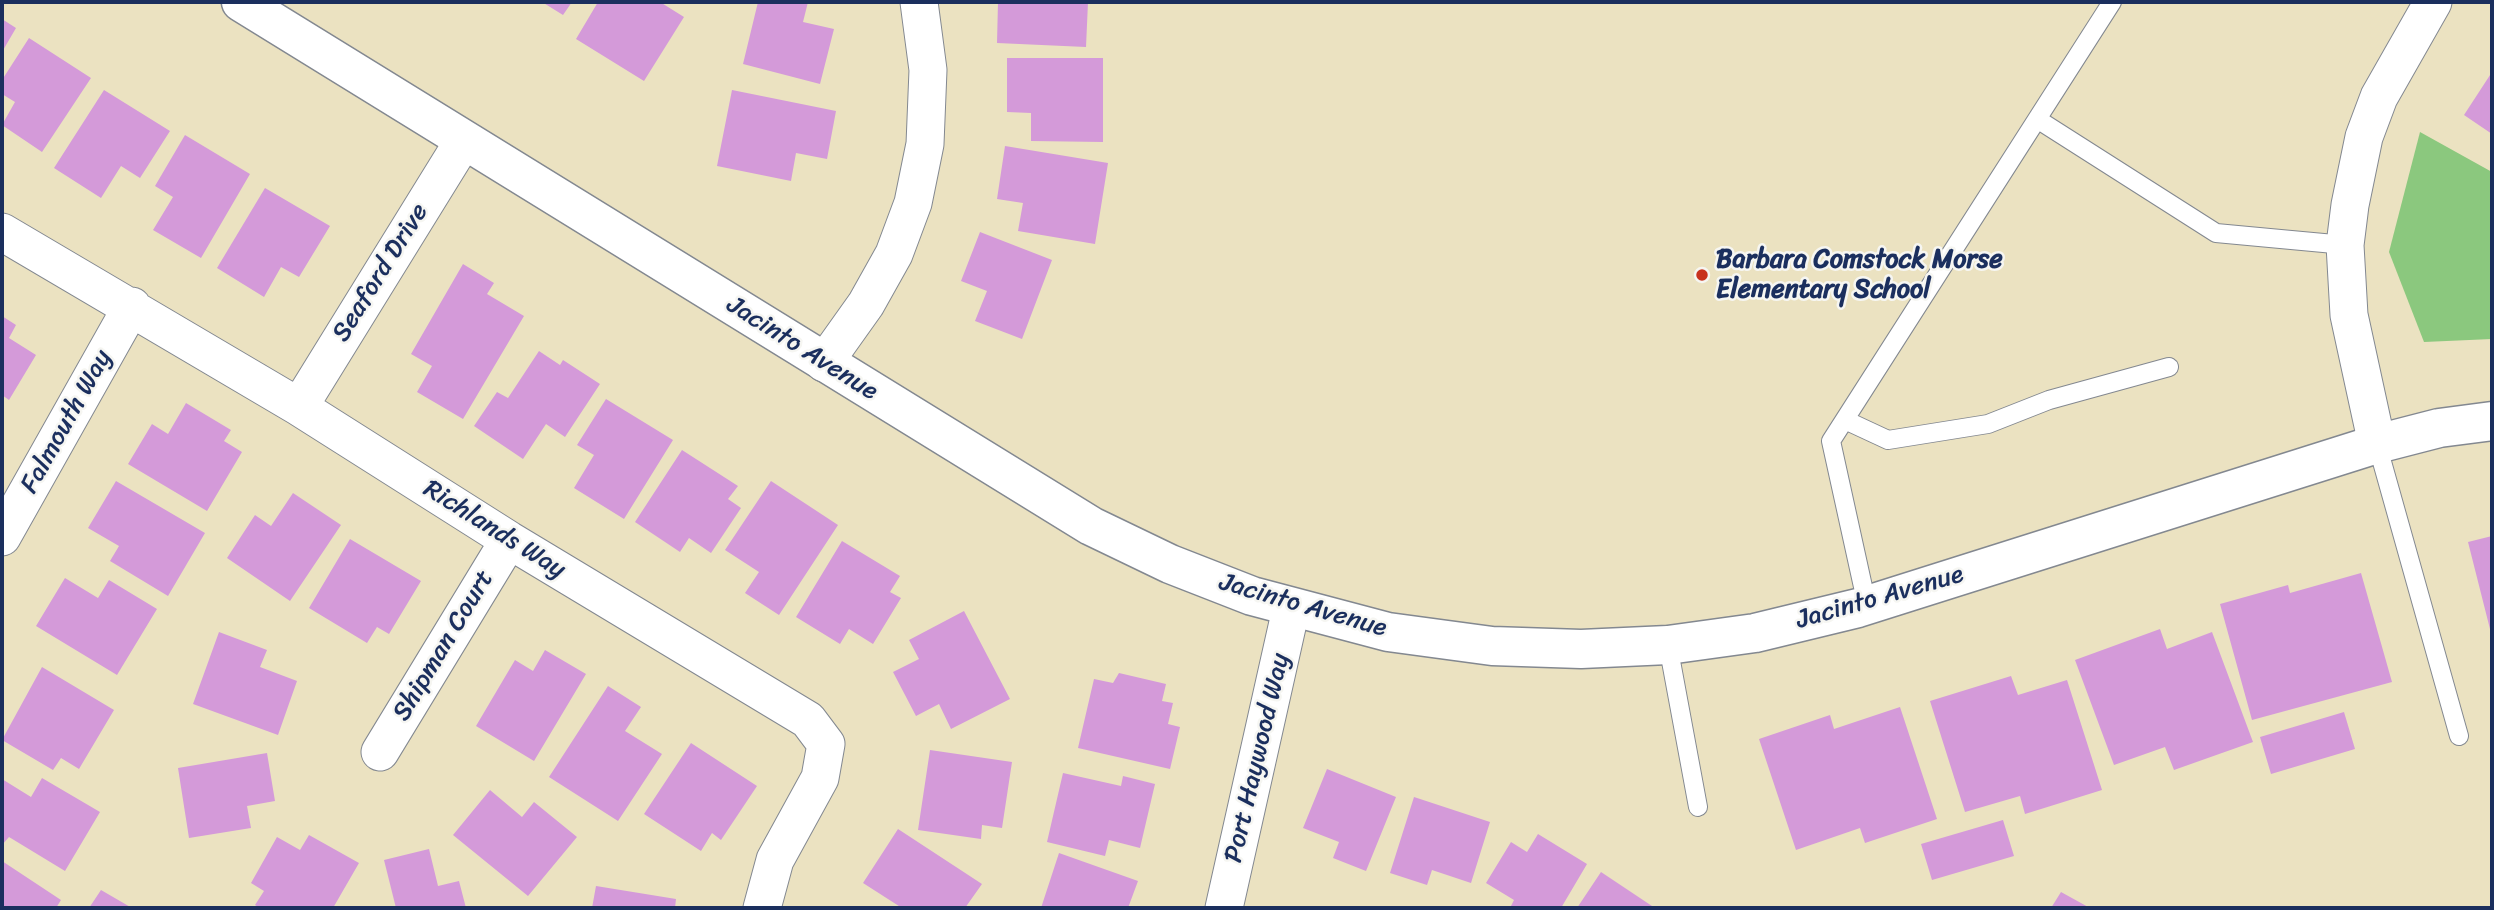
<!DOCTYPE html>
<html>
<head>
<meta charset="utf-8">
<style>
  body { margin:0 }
  #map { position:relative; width:2494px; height:910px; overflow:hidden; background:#ebe2c1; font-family:Sriracha,sans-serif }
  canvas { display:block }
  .frame { position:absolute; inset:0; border:4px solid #1b2f5e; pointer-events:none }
</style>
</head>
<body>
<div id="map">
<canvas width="2494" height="910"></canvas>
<div class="frame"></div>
</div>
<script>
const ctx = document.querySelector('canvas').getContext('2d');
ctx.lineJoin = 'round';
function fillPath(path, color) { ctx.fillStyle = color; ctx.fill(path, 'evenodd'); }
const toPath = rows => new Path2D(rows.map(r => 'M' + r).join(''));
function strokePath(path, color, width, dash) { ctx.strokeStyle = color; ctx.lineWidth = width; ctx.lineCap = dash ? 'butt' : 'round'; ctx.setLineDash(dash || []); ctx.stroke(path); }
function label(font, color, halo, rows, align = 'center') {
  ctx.font = font + ' Sriracha,sans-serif'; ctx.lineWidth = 5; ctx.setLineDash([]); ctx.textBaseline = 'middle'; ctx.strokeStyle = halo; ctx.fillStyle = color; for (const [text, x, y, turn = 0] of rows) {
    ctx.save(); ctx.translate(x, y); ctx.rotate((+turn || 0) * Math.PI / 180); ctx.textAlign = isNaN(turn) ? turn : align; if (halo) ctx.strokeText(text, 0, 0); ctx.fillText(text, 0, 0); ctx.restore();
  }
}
fillPath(toPath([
  [2420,132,2492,172,2492,339,2424,342,2389,252]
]), '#8bc87e');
fillPath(toPath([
  [542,2,572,2,563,15],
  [598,2,660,2,684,17,644,81,576,39],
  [758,2,808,2,803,22,834,29,820,84,743,64],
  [998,2,1088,2,1086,47,997,43],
  [2,19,16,28,2,52],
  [29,38,91,78,42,152,2,125,15,102,2,94,2,80],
  [1007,58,1103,58,1103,142,1031,141,1031,113,1007,112],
  [2492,72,2492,134,2464,115],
  [104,90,170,131,140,178,121,166,101,198,54,168],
  [732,90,836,111,827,159,796,153,791,181,717,166],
  [185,135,250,174,201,258,153,230,173,197,155,186],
  [1005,146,1108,163,1095,244,1018,231,1023,203,997,199],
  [265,188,330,226,299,277,281,267,264,297,217,268],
  [980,232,1052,260,1022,339,975,321,987,291,961,281],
  [463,264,494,283,487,294,524,316,463,419,417,392,432,366,411,354],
  [2,316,16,325,9,338,36,355,9,400,2,395],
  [539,351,560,365,563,360,600,384,565,437,546,424,523,459,474,426,497,392,508,398],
  [606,399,673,440,624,519,574,488,594,455,577,445],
  [186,403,231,430,224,441,242,452,207,511,128,464,152,424,168,434],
  [682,450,738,486,728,499,741,508,711,553,689,538,680,552,635,522],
  [116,481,205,533,168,596,110,561,119,546,88,528],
  [771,481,838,525,779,615,745,593,759,572,725,550],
  [293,493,341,525,290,601,227,558,255,515,271,526],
  [2492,536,2492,633,2491,633,2468,542],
  [350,539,421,581,389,634,377,627,367,643,309,608],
  [842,541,900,576,890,592,901,598,873,644,849,629,840,644,796,617],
  [2361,573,2392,682,2252,720,2220,604,2288,585,2290,593],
  [65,578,98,598,109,580,157,609,117,675,36,626],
  [964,611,1010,699,951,729,939,704,916,716,893,672,919,659,909,640],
  [2160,629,2167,649,2212,632,2253,742,2174,770,2165,747,2114,765,2075,660],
  [219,632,267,650,260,667,297,681,278,735,193,704],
  [545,650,586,674,534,761,476,726,515,660,533,671],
  [42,667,114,710,79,769,61,758,53,770,2,740],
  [1119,673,1166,684,1162,701,1173,703,1168,724,1180,727,1170,769,1078,748,1094,679,1113,683],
  [2011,676,2018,695,2067,680,2102,790,2025,814,2020,796,1965,812,1930,701],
  [608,686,641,707,625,731,662,754,618,821,549,777],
  [1900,707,1937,819,1865,843,1860,828,1796,850,1759,739,1830,715,1834,729],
  [2344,712,2355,749,2271,774,2260,737],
  [691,743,757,786,721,840,712,833,701,851,644,814],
  [930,750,1012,762,1002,828,982,825,981,839,918,830],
  [267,753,275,801,247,806,251,828,189,838,178,768],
  [1327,769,1396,797,1366,871,1333,858,1339,842,1303,828],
  [1063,773,1121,786,1123,776,1155,784,1140,848,1109,840,1105,856,1047,842],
  [42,778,100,812,65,871,9,837,2,845,2,779,31,797],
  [490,790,522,817,534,802,577,837,528,896,453,835],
  [1414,797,1490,822,1471,883,1432,870,1427,885,1390,873],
  [2003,820,2014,856,1932,880,1921,844],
  [898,829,982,884,965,908,902,908,863,883],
  [1538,834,1587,864,1561,908,1510,908,1514,900,1486,883,1511,842,1527,852],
  [309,835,359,863,333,908,260,908,255,905,264,891,251,883,277,837,300,850],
  [429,849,438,886,459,881,466,908,396,908,384,860],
  [1059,853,1138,881,1128,908,1041,908],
  [2,861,61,900,56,908,2,908],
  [1601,872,1655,908,1577,908],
  [596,886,676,899,675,908,592,908],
  [101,890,132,908,89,908],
  [2061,892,2090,908,2051,908]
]), '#d49ad9');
const service = toPath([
  [2037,119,2216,233,2345,245],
  [1845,420,1888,440,1988,424,2049,400,2169,367],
  [2377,444,2459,736],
  [1867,605,1831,441,2112,2],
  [1668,645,1698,807]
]);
const minor = toPath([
  [2,232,299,407,509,540,808,720,826,744,820,778,775,860,762,908],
  [824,363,866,304,894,254,913,203,925,144,928,70,919,2],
  [299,407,464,140],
  [2377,444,2349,315,2345,245,2350,205,2364,137,2379,97,2433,2],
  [2,537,132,306],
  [380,752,509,540],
  [1224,908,1291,609]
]);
const tertiary = toPath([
  [241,2,1091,526,1170,564,1252,596,1388,632,1492,646,1581,649,1668,645,1755,633,1858,608,2377,444,2439,428,2492,421]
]);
strokePath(service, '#838890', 20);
strokePath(minor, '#838890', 39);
strokePath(tertiary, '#838890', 41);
strokePath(service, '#fff', 18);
strokePath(minor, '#fff', 37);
strokePath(tertiary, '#fff', 38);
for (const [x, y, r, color] of [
  [1702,275,7,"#c8321e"]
]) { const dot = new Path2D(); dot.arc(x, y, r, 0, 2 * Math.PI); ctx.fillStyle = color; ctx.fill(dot); strokePath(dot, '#f6f6f2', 2.5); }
label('bold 26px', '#1b2f5e', '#f6f6f2', [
  ["Barbara Comstock Morse",1716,260],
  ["Elementary School",1716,290]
], 'left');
label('26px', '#1b2f5e', '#f6f6f2', [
  ["Seaford Drive",381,273,-58],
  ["Jacinto Avenue",802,349,32],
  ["Falmouth Way",67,422,-61],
  ["Richlands Way",494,530,32],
  ["Jacinto Avenue",1880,598,-16],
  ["Jacinto Avenue",1303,606,16],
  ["Shipman Court",444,646,-59],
  ["Port Haywood Way",1258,758,-77]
]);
</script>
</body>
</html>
